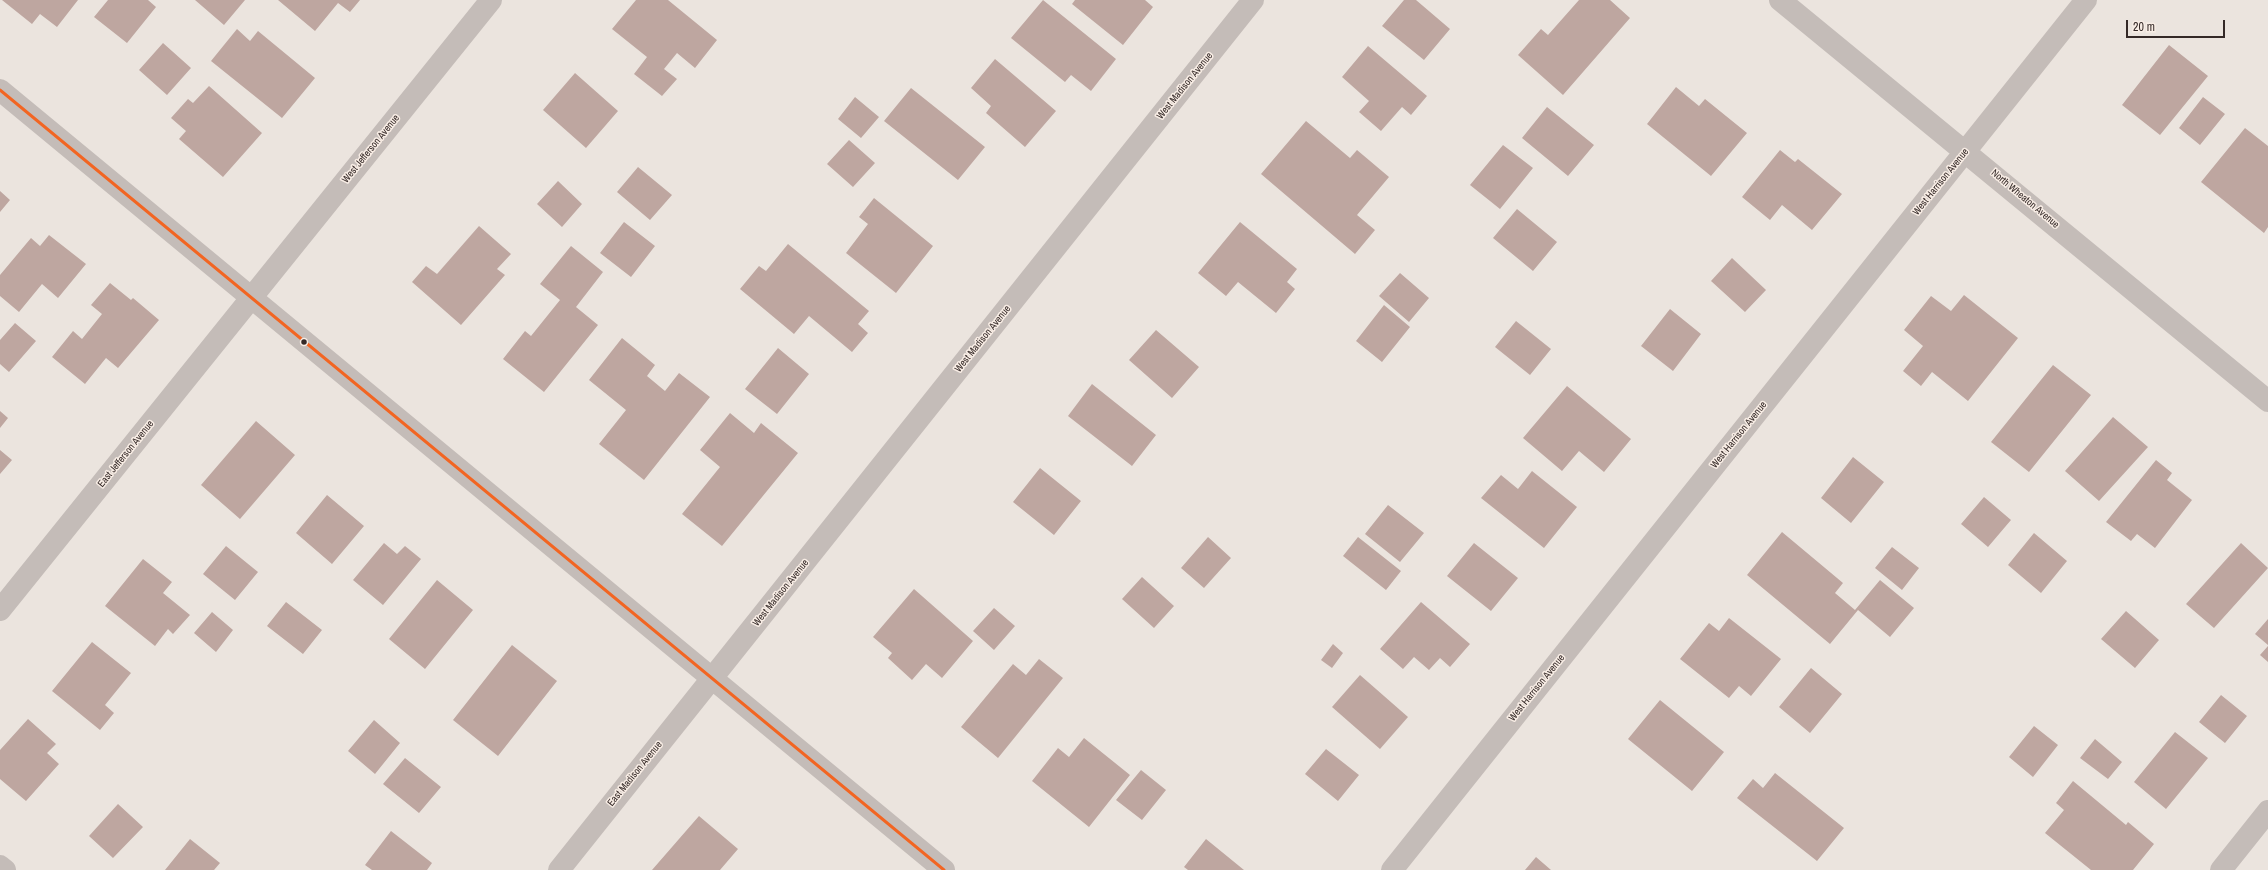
<!DOCTYPE html>
<html>
<head>
<meta charset="utf-8">
<style>
  body { margin:0 }
  #map { position:relative; width:2268px; height:870px; overflow:hidden; background:#ebe4de; font-family:"Archivo Narrow",sans-serif }
  canvas { display:block }
  .scale { position:absolute; left:2126px; top:20px; width:99px; height:18px; box-sizing:border-box; border:2px solid #342927; border-top:0; padding-left:5px; font-size:12px; line-height:14px; white-space:nowrap; color:#342927; -webkit-text-stroke:3px #f8ede5; paint-order:stroke }
</style>
</head>
<body>
<div id="map">
<canvas width="2268" height="870"></canvas>
<div class="scale">20 m</div>
</div>
<script>
const ctx = document.querySelector('canvas').getContext('2d');
ctx.lineJoin = 'round';
function fillPath(path, color) { ctx.fillStyle = color; ctx.fill(path, 'evenodd'); }
const toPath = rows => new Path2D(rows.map(r => 'M' + r).join(''));
function strokePath(path, color, width, dash) { ctx.strokeStyle = color; ctx.lineWidth = width; ctx.lineCap = dash ? 'butt' : 'round'; ctx.setLineDash(dash || []); ctx.stroke(path); }
function label(font, color, halo, rows, align = 'center') {
  ctx.font = font + ' "Archivo Narrow",sans-serif'; ctx.lineWidth = 3; ctx.setLineDash([]); ctx.textBaseline = 'middle'; ctx.strokeStyle = halo; ctx.fillStyle = color; for (const [text, x, y, turn = 0] of rows) {
    ctx.save(); ctx.translate(x, y); ctx.rotate((+turn || 0) * Math.PI / 180); ctx.textAlign = isNaN(turn) ? turn : align; if (halo) ctx.strokeText(text, 0, 0); ctx.fillText(text, 0, 0); ctx.restore();
  }
}
fillPath(toPath([
  [2,0,78,0,57,27,40,14,32,24],
  [108,0,148,0,156,7,127,43,94,17],
  [195,0,245,0,224,25],
  [278,0,360,0,350,12,338,3,315,31],
  [636,0,668,0,717,40,695,68,677,53,664,69,677,79,662,96,634,74,647,57,612,29],
  [1043,0,1116,59,1091,91,1071,75,1065,82,1011,38],
  [1075,0,1145,0,1153,7,1123,45,1072,4],
  [1404,0,1416,0,1450,29,1424,60,1382,26],
  [1579,0,1610,0,1630,18,1563,95,1518,55,1541,29,1548,35],
  [237,29,250,41,258,31,315,78,282,118,211,61],
  [163,43,191,68,167,95,139,70],
  [2169,45,2208,76,2160,135,2122,105],
  [1368,46,1427,96,1411,115,1402,107,1381,131,1359,112,1369,101,1342,77],
  [995,59,1056,111,1025,147,986,113,991,106,971,88],
  [575,73,618,111,586,148,543,110],
  [209,86,262,133,223,177,179,139,186,131,171,118,188,99,193,103],
  [1676,87,1699,106,1705,99,1747,133,1711,176,1647,124],
  [911,88,985,147,958,180,884,121],
  [855,97,879,117,861,138,838,119],
  [2203,97,2225,114,2200,145,2179,128],
  [1547,107,1594,145,1568,176,1522,138],
  [1306,121,1350,158,1357,150,1389,177,1357,215,1375,230,1355,254,1261,174],
  [2245,128,2268,146,2268,227,2264,233,2201,182],
  [849,140,875,163,853,187,827,164],
  [1503,145,1533,168,1500,209,1470,185],
  [1780,150,1795,162,1798,159,1842,194,1812,230,1782,205,1770,220,1742,197],
  [638,167,672,195,650,220,617,192],
  [558,181,582,204,562,227,537,204],
  [0,191,10,200,0,212],
  [874,198,933,246,896,293,846,253,868,224,859,217],
  [1517,209,1557,242,1533,271,1493,238],
  [624,222,655,246,631,277,600,253],
  [1240,222,1297,269,1287,282,1295,289,1276,313,1238,282,1226,296,1198,273],
  [479,226,511,254,497,269,505,275,461,325,412,282,426,266,437,274],
  [49,235,86,264,58,298,42,284,19,312,0,296,0,275,31,238,40,246],
  [788,244,869,311,858,324,868,333,852,352,809,316,794,334,740,289,759,266,766,271],
  [571,246,603,272,576,307,598,325,544,392,503,359,525,331,531,336,560,300,540,284],
  [1732,258,1766,290,1745,312,1711,281],
  [1400,273,1429,298,1409,322,1379,296],
  [110,283,131,300,133,298,159,320,118,368,106,358,85,384,52,357,73,331,82,339,102,314,91,305],
  [1964,295,2018,338,1968,401,1932,372,1921,386,1903,371,1923,346,1904,330,1931,296,1951,311],
  [1384,305,1410,327,1382,362,1356,341],
  [1670,309,1701,334,1673,371,1641,346],
  [1516,321,1551,349,1530,375,1495,347],
  [15,323,36,341,9,372,0,364,0,340],
  [1156,330,1199,367,1172,398,1129,360],
  [622,338,655,365,647,376,665,391,679,373,710,397,644,480,599,444,626,410,589,380],
  [778,348,809,374,777,414,745,389],
  [2053,365,2091,395,2029,472,1991,442],
  [1092,384,1156,435,1132,466,1068,416],
  [1567,386,1631,439,1604,472,1579,451,1562,471,1523,438],
  [0,411,8,418,0,428],
  [730,413,754,433,761,423,798,453,722,546,682,514,720,467,700,450],
  [2113,417,2148,447,2099,501,2065,471],
  [256,421,295,455,240,519,201,485],
  [0,450,12,460,0,474],
  [1853,457,1884,482,1851,523,1821,498],
  [2156,460,2172,473,2167,480,2192,500,2155,548,2137,534,2131,541,2106,522],
  [1040,468,1081,501,1054,535,1013,502],
  [1532,471,1577,507,1544,548,1481,498,1501,475,1518,489],
  [327,495,364,526,332,564,296,533],
  [1984,497,2011,520,1988,547,1961,524],
  [1388,505,1424,533,1400,562,1365,534],
  [1782,532,1843,583,1835,593,1855,610,1880,580,1914,608,1890,637,1858,610,1830,644,1747,575],
  [2034,533,2067,561,2041,593,2008,565],
  [1208,537,1231,558,1204,588,1181,568],
  [1358,537,1401,571,1386,590,1343,556],
  [384,543,397,554,405,546,421,559,383,605,353,580],
  [1474,543,1518,578,1491,611,1447,576],
  [2241,543,2268,568,2214,628,2186,604],
  [226,546,258,572,235,600,203,574],
  [1892,547,1919,568,1902,590,1875,568],
  [143,559,172,582,163,593,190,615,173,634,168,629,155,646,105,606],
  [1142,577,1174,606,1154,628,1122,599],
  [437,580,473,610,425,669,389,639],
  [914,589,973,641,942,678,926,664,912,680,888,658,892,653,873,637],
  [286,602,322,630,303,654,267,626],
  [1421,602,1470,644,1450,667,1440,658,1429,670,1414,657,1403,669,1380,649],
  [994,608,1015,626,994,650,973,631],
  [2126,611,2159,640,2135,668,2101,639],
  [212,612,233,630,216,652,194,633],
  [1729,618,1781,659,1751,696,1739,686,1729,698,1680,659,1709,623,1719,631],
  [2268,619,2268,645,2255,634],
  [92,642,131,673,105,705,114,713,100,730,52,691],
  [1333,644,1343,653,1332,668,1321,660],
  [512,645,557,681,498,756,453,720],
  [2268,646,2268,662,2260,655],
  [1039,659,1063,678,998,758,961,727,1013,664,1026,675],
  [1811,668,1842,694,1810,733,1779,707],
  [1360,675,1408,717,1380,749,1332,707],
  [2221,695,2247,716,2225,743,2199,722],
  [1660,700,1724,752,1692,791,1628,739],
  [28,719,56,744,47,753,59,764,26,801,0,779,0,750],
  [374,720,400,743,375,774,348,751],
  [2034,726,2058,745,2033,777,2009,757],
  [2175,732,2208,758,2166,809,2134,782],
  [1084,738,1130,775,1089,827,1032,781,1058,748,1069,757],
  [2095,739,2122,762,2108,779,2080,758],
  [1326,749,1359,775,1338,801,1305,774],
  [405,758,441,787,419,813,383,784],
  [1141,770,1166,790,1142,820,1116,800],
  [1775,773,1844,828,1817,861,1737,798,1753,779,1763,788],
  [2073,781,2126,825,2128,822,2154,844,2133,870,2091,870,2045,833,2064,810,2056,803],
  [118,804,143,827,113,858,89,836],
  [699,816,738,849,720,870,652,870],
  [391,831,432,863,427,870,372,870,365,865],
  [190,839,220,863,214,870,165,870],
  [1206,839,1244,870,1188,870,1184,867],
  [1536,857,1551,870,1525,870]
]), '#bea6a0');
strokePath(toPath([
  [1780,0,2268,401],
  [0,90,944,870],
  [0,610,491,0],
  [0,866,5,870],
  [559,870,1253,0],
  [1392,870,2086,0],
  [2221,870,2268,811]
]), '#c4bcb8', 22);
strokePath(toPath([
  [0,90,944,870]
]), '#f26522', 3);
for (const [x, y, r, color] of [
  [304,342,3.5,"#342927"]
]) { const dot = new Path2D(); dot.arc(x, y, r, 0, 2 * Math.PI); ctx.fillStyle = color; ctx.fill(dot); strokePath(dot, '#f8ede5', 1.5); }
label('10px', '#342927', '#f8ede5', [
  ["West Madison Avenue",1185,86,-51],
  ["West Jefferson Avenue",371,149,-51],
  ["West Harrison Avenue",1941,182,-51],
  ["North Wheaton Avenue",2025,199,40],
  ["West Madison Avenue",983,339,-51],
  ["West Harrison Avenue",1739,435,-51],
  ["East Jefferson Avenue",126,454,-51],
  ["West Madison Avenue",781,593,-51],
  ["West Harrison Avenue",1537,688,-51],
  ["East Madison Avenue",635,774,-51]
]);
</script>
</body>
</html>
